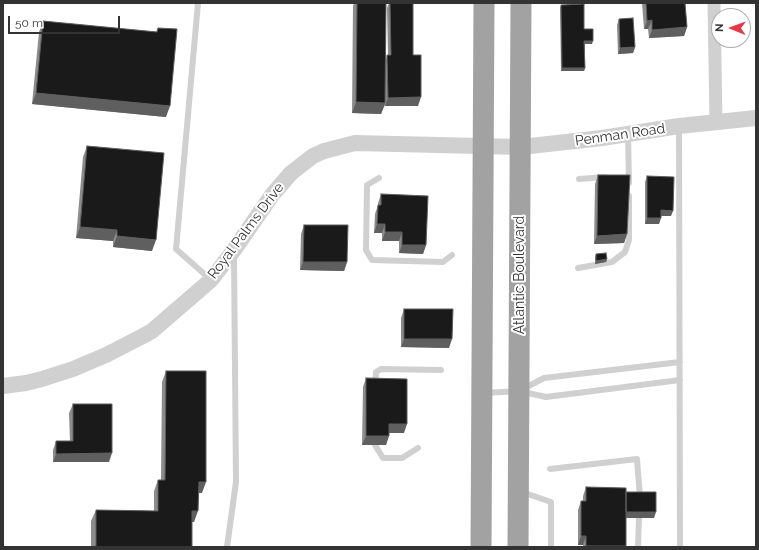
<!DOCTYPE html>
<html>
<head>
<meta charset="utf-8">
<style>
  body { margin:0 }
  #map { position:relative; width:759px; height:550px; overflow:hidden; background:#fff; font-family:Raleway,sans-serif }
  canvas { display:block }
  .frame { position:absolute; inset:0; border:4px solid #333; pointer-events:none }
  .north { position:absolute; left:711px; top:8px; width:40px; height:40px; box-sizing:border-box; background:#fff; border:1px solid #adadad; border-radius:50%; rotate:271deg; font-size:11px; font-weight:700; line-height:16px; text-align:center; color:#333 }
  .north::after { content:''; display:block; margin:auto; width:14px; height:18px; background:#e63946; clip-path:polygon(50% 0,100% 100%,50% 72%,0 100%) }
  .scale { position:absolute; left:8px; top:16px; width:112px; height:18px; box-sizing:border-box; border:2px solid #333; border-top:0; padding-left:5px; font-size:12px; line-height:14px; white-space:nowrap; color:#333; -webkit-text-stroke:3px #fff; paint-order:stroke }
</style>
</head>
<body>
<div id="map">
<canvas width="759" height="550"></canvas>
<div class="frame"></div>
<div class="north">N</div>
<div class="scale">50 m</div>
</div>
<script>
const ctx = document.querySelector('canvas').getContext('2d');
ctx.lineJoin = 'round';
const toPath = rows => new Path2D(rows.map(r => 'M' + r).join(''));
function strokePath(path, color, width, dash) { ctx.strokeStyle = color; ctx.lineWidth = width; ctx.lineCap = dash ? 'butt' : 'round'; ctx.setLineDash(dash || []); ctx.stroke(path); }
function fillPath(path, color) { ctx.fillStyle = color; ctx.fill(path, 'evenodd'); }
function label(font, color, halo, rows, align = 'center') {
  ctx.font = font + ' Raleway,sans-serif'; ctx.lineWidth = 4; ctx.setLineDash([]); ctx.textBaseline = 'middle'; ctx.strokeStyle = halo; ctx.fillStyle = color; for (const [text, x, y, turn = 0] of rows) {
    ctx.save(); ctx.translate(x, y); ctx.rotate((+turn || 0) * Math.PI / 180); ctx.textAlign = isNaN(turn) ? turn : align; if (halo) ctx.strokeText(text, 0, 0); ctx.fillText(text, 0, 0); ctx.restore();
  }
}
strokePath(toPath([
  [198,3,176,249,210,279],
  [679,127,680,547],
  [628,134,629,183],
  [379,178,367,185,366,250,372,260,443,262,452,255],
  [579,179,605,177],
  [578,268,612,262,625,252,629,240,629,196],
  [375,387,376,372,381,369,441,370],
  [523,389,544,378,680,362],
  [485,393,519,391,546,397,680,380],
  [375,445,383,458,402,458,418,448],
  [550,469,637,459,640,498],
  [522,492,551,502,551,547],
  [227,547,236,482,234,255],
  [638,547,639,518]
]), '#d0d0d0', 6);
strokePath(toPath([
  [714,3,716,122]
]), '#d0d0d0', 13);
strokePath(toPath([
  [3,386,26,383,42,379,73,369,106,355,143,336,152,331,211,280,234,250,272,195,291,173,313,156,324,151,355,143,521,147,602,138,679,126,756,118]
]), '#d0d0d0', 16);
strokePath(toPath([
  [481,547,484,3],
  [518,547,521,3]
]), '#a2a2a2', 21);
fillPath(toPath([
  [354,3,386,3,386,59,387,55,388,55,387,8,389,3,413,3,413,55,418,106,385,106,385,105,381,114,352,113,353,6],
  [642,3,685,3,687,27,684,36,649,38,648,29,644,29],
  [561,5,584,29,592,44,585,44,585,68,584,71,561,71,560,8],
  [619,19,635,47,633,53,618,54,617,25],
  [43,21,156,32,158,28,166,117,32,104,39,32],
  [87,146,152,251,113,247,113,241,76,238,83,157],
  [598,175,627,234,624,243,594,244,595,184],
  [647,176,671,216,661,216,659,224,645,224,645,182],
  [381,194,426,245,423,254,399,253,399,241,382,241,382,233,374,233,375,214,378,205,378,203],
  [304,225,347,262,344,271,300,270,301,234],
  [596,254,607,259,606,262,595,264,595,257],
  [404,309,449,348,401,347,401,318],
  [166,371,202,493,199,493,194,522,192,522,192,547,91,547,91,521,96,510,154,511,154,491,158,480,161,480,162,382],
  [366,378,404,433,389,433,386,445,362,445,363,387],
  [73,404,109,462,53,462,53,450,56,441,70,441,69,413],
  [586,487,626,492,654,518,626,518,626,547,583,547,583,545,578,545,578,510,581,501,583,501,583,496]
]), '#8c8c8c');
fillPath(toPath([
  [652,20,648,29,644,29,647,21],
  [687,27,684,36,649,38,652,30],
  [584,41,593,41,592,44,583,44],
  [635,47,633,53,618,54,620,48],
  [562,68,585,68,584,71,561,71],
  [36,93,170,106,166,117,32,104],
  [421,97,418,106,385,106,388,98],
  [356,102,385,103,381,114,352,113],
  [661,210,673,211,671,216,659,216],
  [647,218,661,218,659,224,645,224],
  [377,224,385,224,382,233,374,233],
  [80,227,117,230,113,241,76,238],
  [385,232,402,232,399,241,382,241],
  [627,234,624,243,594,244,597,236],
  [117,236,156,240,152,251,113,247],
  [402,245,426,245,423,254,399,253],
  [607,259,606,262,595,264,596,261],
  [303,262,347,262,344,271,300,270],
  [404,339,452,339,449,348,401,347],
  [389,424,407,424,404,433,386,433],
  [366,436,389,436,386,445,362,445],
  [112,453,109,462,53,462,56,454],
  [199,482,206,482,202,493,195,493],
  [192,511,198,511,194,522,188,522],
  [625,512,656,512,654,518,623,518],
  [581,536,586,536,583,545,578,545],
  [586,546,626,546,586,547]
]), '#5f5f5f');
const building = toPath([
  [357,3,386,3,385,103,356,102,357,3],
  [390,3,413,3,413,55,421,55,421,97,388,98,387,55,391,55,390,3],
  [646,3,685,3,687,27,652,30,652,20,647,21,646,3],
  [584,4,584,29,593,29,593,41,584,41,585,68,562,68,561,5,584,4],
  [633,18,635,47,620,48,619,19,633,18],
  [43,21,157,32,158,28,177,29,170,106,36,93,43,21],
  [87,146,164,153,156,240,117,236,117,230,80,227,87,146],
  [598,175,630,175,627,234,597,236,598,175],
  [647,176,674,177,673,211,661,210,661,218,647,218,647,176],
  [381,194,428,196,426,245,402,245,402,232,385,232,385,224,377,224,378,205,381,205,381,194],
  [304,225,348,225,347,262,303,262,304,225],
  [606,253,607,259,596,261,596,254,606,253],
  [404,309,453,309,452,339,404,339,404,309],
  [166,371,206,371,206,482,199,482,198,511,192,511,192,547,96,547,96,510,158,511,158,480,165,480,166,371],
  [366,378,407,379,407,424,389,424,389,436,366,436,366,378],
  [73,404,112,404,112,453,56,454,56,441,73,441,73,404],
  [586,487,626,488,626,546,586,546,586,536,581,536,581,501,586,501,586,487],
  [626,492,656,492,656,512,626,512,626,492]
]);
fillPath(building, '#1a1a1a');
strokePath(building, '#5f5f5f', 1);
label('14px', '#333', '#fff', [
  ["Penman Road",620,135,-8],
  ["Royal Palms Drive",246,231,-53],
  ["Atlantic Boulevard",520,275,-90]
]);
</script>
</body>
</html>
